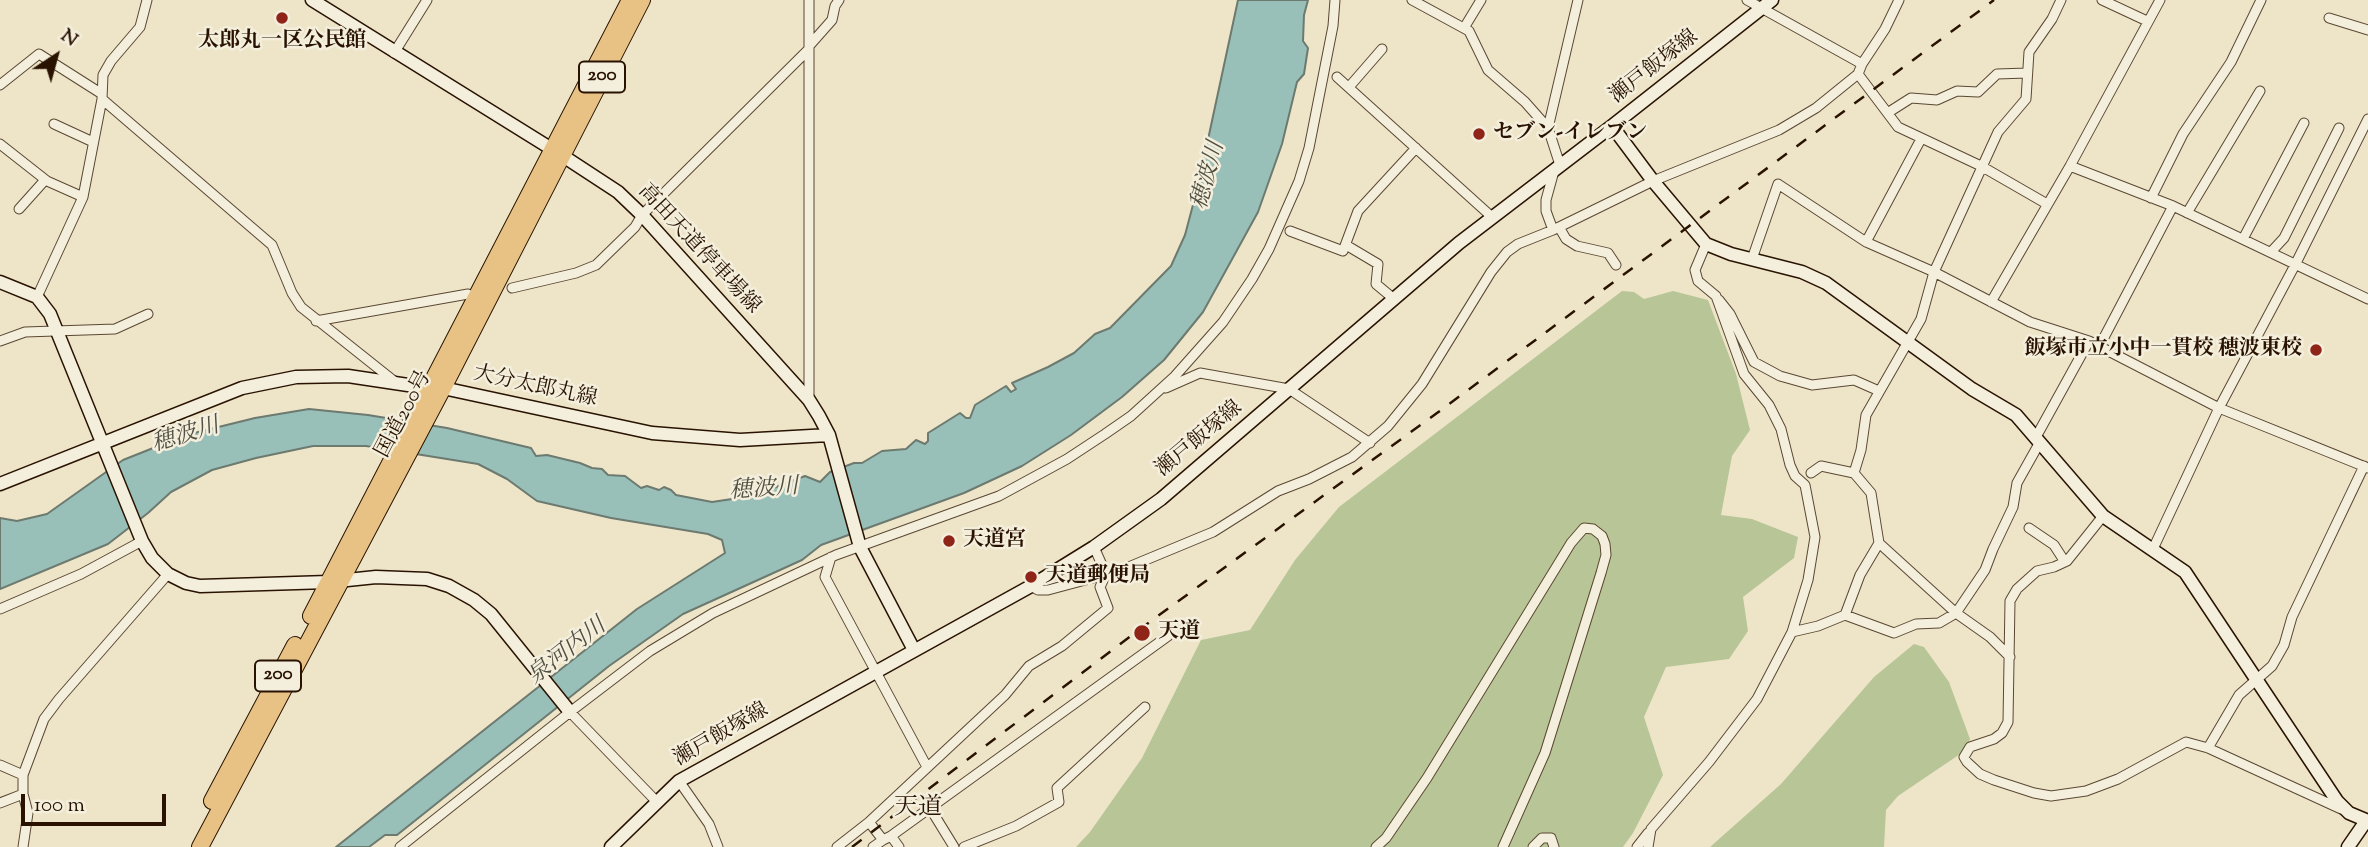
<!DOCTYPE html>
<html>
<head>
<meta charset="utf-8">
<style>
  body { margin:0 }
  #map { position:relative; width:2368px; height:847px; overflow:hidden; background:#eee5c9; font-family:"Sorts Mill Goudy",serif }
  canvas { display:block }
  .north { position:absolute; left:21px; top:21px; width:70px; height:70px; -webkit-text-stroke:5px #f4eedc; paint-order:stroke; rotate:36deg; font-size:19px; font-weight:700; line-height:28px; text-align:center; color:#291300 }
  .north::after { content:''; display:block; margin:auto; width:24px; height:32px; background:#291300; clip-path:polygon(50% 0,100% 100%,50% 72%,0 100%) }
  .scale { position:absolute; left:21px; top:794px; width:145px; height:32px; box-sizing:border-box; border:4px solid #291300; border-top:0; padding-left:9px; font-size:21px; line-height:24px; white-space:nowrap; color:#291300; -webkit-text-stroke:5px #f4eedc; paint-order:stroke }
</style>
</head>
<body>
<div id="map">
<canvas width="2368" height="847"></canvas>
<div class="north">N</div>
<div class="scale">100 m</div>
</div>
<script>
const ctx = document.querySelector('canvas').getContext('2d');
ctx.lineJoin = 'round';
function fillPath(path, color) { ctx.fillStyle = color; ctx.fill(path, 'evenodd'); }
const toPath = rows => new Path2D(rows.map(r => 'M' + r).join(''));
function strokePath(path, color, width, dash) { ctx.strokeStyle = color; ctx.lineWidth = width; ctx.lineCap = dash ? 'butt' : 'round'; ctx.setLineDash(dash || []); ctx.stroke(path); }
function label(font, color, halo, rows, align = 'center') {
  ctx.font = font + ' "Sorts Mill Goudy","Noto Serif JP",serif'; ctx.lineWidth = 5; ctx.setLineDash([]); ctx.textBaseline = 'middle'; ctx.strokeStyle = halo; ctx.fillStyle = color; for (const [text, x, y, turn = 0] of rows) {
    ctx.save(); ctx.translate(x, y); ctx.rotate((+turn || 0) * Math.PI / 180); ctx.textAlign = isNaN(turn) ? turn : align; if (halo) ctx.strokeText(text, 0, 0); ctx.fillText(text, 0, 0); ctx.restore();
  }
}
fillPath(toPath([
  [1622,291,1634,292,1644,299,1673,291,1708,300,1736,374,1750,430,1732,456,1721,515,1752,519,1798,537,1794,558,1743,597,1748,631,1729,659,1666,667,1644,717,1663,775,1633,833,1623,847,1076,847,1090,832,1142,758,1201,640,1250,630,1295,560,1339,507],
  [1914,644,1924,647,1949,682,1970,739,1966,750,1898,796,1886,810,1884,847,1710,847,1781,784,1874,677]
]), '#b8c597');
const water = toPath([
  [1238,0,1308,0,1304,15,1303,41,1308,48,1304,74,1297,82,1282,144,1258,212,1203,312,1164,360,1122,397,1071,435,1022,466,964,493,821,545,802,560,683,614,609,666,397,835,385,835,369,847,336,847,637,609,725,553,722,540,708,534,611,518,537,501,507,479,478,464,366,446,313,446,256,458,212,470,171,492,148,513,108,544,0,589,0,518,17,521,47,514,123,460,186,435,255,418,309,409,368,415,447,428,531,448,536,456,547,455,580,463,592,468,602,469,608,475,625,476,641,488,647,486,659,490,664,487,671,490,676,495,712,502,752,496,805,476,820,482,830,472,854,463,862,463,882,451,906,449,916,440,925,444,928,441,928,433,960,413,966,418,970,418,975,405,1006,386,1011,392,1016,389,1012,383,1048,367,1074,353,1095,334,1110,328,1171,266,1185,235,1198,186,1238,0]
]);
fillPath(water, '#99bfb9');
strokePath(water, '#6c7a6f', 2);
const street = toPath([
  [1412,0,1469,31,1488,70,1525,102,1548,128,1560,165],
  [1747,0,1862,64],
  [2102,0,2147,21],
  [2329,18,2368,30],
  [1464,28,1481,0],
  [809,46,832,20,835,6,839,0],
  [394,53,427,0],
  [1858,74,1898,127,1981,166,2047,204],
  [1337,77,1492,217],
  [0,85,39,54,102,94],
  [1349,87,1382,49],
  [102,99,272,245,292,293,301,307,394,381],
  [1889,112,1911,98,1937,100,1957,91,1978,92,1997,74,2027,73],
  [54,124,93,142],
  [1548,128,1578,0],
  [0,144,47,181,83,197],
  [2070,166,2173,206,2368,299],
  [2151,198,2183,134,2231,62,2261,0],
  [19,209,45,180],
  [2187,213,2260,91],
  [1559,227,1566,239,1577,246,1608,253,1616,265],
  [1553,230,1546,211,1546,200,1554,171],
  [1290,231,1343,251,1358,211,1416,148],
  [2243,239,2304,123],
  [1866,242,1921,139],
  [1346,245,1378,264,1376,284,1394,299],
  [2271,252,2284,238,2339,128],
  [1752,259,1778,184,1866,242,1934,272,2030,322,2089,341,2219,408,2368,468],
  [512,288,576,273,596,265,635,227,642,215,809,49],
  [37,297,83,197,102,99,103,75,111,61,140,27,147,0],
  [1719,300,1730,314,1754,362,1780,376,1812,385,1854,380,1879,391],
  [1991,302,2070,166,2160,0],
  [316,321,468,294],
  [0,341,25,332,115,329,148,314],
  [2099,347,2173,206],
  [1166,388,1200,373,1289,389,1370,443],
  [809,400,809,0],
  [2036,437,2089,341],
  [1811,473,1821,466,1854,473],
  [2103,516,2067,561,2054,567,2037,571,2017,589,2010,601,2008,722,2002,733,1994,739,1970,747,1964,757,1967,762,1980,774,1994,780,2034,793,2051,796,2086,791,2118,779,2186,742,2208,748,2341,809],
  [2029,528,2054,545,2065,562],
  [1094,547,1106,574],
  [2153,549,2219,408,2295,265,2368,119],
  [831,557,825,577,927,767],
  [1031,586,1038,590,1048,590,1119,571,1213,532,1278,491,1309,479,1352,457,1388,426,1422,384,1491,272,1507,252,1518,244,1553,230,1653,181,1779,130,1816,108,1858,74,1862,64,1885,29,1899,0],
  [0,609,81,574,142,541],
  [1845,615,1860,575,1879,543],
  [1792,632,1818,626,1845,615,1894,633,1916,624,1939,623,1956,613,1985,570,1993,549,2013,507,2017,483,2040,442],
  [2010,657,1990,637,1956,613,1879,543,1871,493,1854,473,1861,450,1866,415,1921,319,1934,272,1998,132,2026,99,2029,52,2052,19,2061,0],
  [570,712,657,802],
  [2208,748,2239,695,2272,666,2284,645,2292,617,2364,466],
  [0,765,23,775],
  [679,781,709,824,718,847],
  [0,803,23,794],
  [930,808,954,847],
  [869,822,883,840,891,836,899,847],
  [891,836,1168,636],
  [23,847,28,813,23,794,23,775,44,719,59,699,168,574],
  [400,847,570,712,650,651,713,613,836,555,999,496,1067,459,1105,434,1131,416,1175,376,1223,322,1252,279,1269,249,1299,181,1309,148,1333,26,1335,0],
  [837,847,869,822,1005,695,1029,666,1062,646,1108,608,1100,587,1106,574],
  [873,847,883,840],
  [964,847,1016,826,1059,802,1057,788,1145,707],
  [1376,847,1386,838,1427,778,1571,543,1584,528,1593,529,1602,536,1605,544,1606,555,1601,573,1545,753,1503,847],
  [1533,847,1542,838,1551,838,1554,847],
  [1637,847,1648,833],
  [1648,847,1651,829,1709,762,1757,699,1792,632,1808,580,1815,537,1805,485,1795,476,1790,465,1781,429,1769,405,1744,374,1716,296,1698,281,1695,270,1706,244]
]);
const secondary = toPath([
  [312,0,563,156,618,192,642,215,809,400,819,416,829,435,860,547,914,650],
  [1612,126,1653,181,1706,244,1731,254,1802,272,1826,283,1972,389,2016,415,2103,516,2185,572,2337,801,2349,813,2368,821],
  [0,282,37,297,50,314,142,541,152,558,168,574,186,583,200,586,328,582,376,577,427,579,449,586,474,600,491,614,570,712],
  [0,484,242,388,296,377,348,376,428,388,443,388,652,433,740,440,829,435],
  [611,847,679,781,1031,586,1094,547,1161,499,1459,243,1612,126,1772,0],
  [2348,847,2366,821]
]);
const highway = toPath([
  [311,616,630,0],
  [212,801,295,645],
  [200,847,443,388,642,0]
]);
strokePath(street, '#5a4832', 11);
strokePath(secondary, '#291300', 15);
strokePath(highway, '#291300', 18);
strokePath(street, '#f4eedc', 9);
strokePath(secondary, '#f4eedc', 12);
strokePath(highway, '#e7c284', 16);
strokePath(toPath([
  [852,847,1140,629,1437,413,1994,0]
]), '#291300', 2.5, [12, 12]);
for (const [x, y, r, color] of [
  [282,18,7,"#8f2418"],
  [1479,134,7,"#8f2418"],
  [2316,350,7,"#8f2418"],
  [949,541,7,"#8f2418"],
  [1031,577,7,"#8f2418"],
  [1142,633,9,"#8f2418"]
]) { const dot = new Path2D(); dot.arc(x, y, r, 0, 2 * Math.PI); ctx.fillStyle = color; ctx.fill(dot); strokePath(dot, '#f4eedc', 2.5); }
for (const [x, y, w] of [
  [602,77,46],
  [278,676,46]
]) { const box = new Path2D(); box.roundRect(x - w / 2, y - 15.5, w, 31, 5); ctx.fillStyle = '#f4eedc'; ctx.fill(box); strokePath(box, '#291300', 2); }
label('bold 19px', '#291300', null, [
  ["200",602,77],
  ["200",278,676]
]);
label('bold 21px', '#291300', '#f4eedc', [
  ["太郎丸一区公民館",282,42,"center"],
  ["セブン-イレブン",1493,134],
  ["飯塚市立小中一貫校 穂波東校",2302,350,"right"],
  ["天道宮",963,541],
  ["天道郵便局",1045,577],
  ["天道",1158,633]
], 'left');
label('21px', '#291300', '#f4eedc', [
  ["瀬戸飯塚線",1655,68,-38],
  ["高田天道停車場線",698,250,47],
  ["大分太郎丸線",535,388,12],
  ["国道200号",405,415,-62],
  ["瀬戸飯塚線",1200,440,-40],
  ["瀬戸飯塚線",722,736,-30]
]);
label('italic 23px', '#504f41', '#f4eedc', [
  ["穂波川",1210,176,-75],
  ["穂波川",186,437,-17],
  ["穂波川",764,491,-4],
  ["泉河内川",568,653,-38]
]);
label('24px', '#291300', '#f4eedc', [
  ["天道",918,810]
]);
</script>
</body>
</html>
